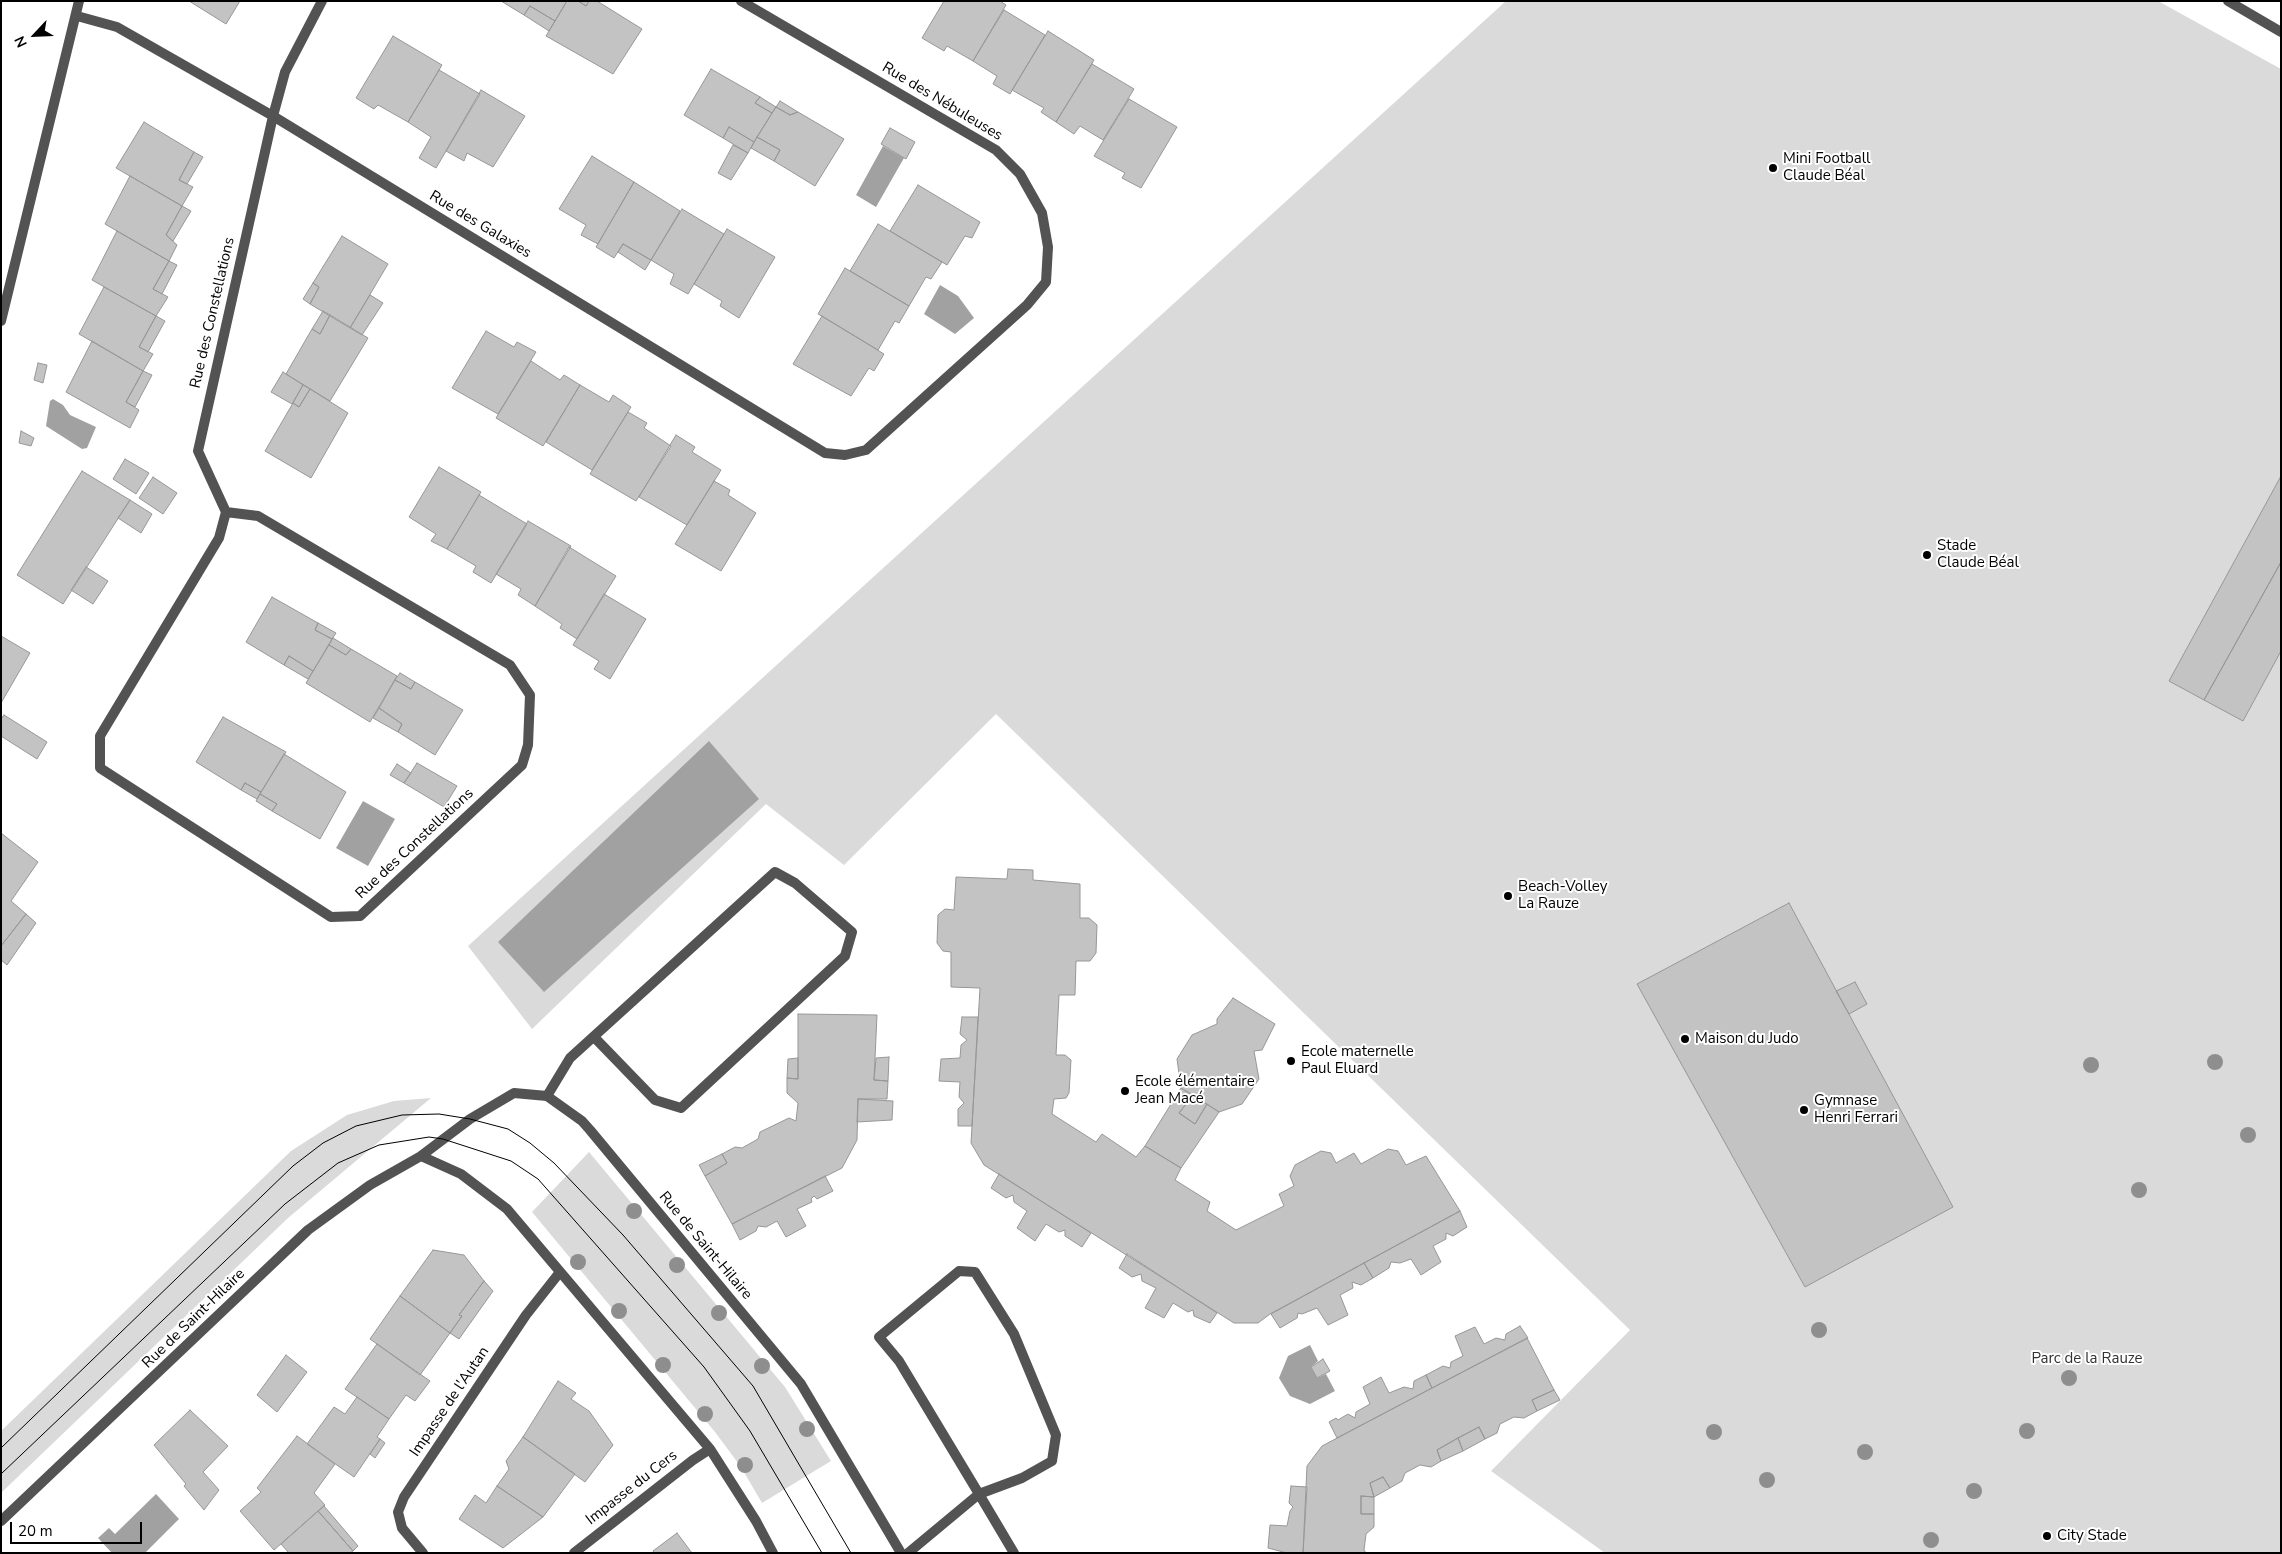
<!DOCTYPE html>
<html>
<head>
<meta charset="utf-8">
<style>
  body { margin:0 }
  #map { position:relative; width:2282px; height:1554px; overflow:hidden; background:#fff; font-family:"Nunito Sans",sans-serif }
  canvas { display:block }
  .frame { position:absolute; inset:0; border:2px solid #000; pointer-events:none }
  .north { position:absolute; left:10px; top:10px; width:50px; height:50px; -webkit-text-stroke:4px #fff; paint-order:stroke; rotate:245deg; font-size:14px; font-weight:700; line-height:20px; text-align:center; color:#000 }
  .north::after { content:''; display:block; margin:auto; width:18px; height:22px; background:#000; clip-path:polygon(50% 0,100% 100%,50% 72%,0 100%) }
  .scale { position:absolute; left:10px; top:1522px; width:132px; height:22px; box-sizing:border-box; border:2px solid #000; border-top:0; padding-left:6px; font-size:15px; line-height:18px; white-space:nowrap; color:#000; -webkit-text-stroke:4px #fff; paint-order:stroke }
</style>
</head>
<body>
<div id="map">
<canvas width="2282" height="1554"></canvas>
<div class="frame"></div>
<div class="north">N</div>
<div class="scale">20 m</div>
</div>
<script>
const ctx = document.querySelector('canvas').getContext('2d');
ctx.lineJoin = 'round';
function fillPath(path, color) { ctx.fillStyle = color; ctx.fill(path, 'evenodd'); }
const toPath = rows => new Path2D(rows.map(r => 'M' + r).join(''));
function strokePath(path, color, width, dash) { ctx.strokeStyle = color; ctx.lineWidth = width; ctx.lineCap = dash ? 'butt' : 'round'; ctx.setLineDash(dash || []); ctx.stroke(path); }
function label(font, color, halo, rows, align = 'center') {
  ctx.font = font + ' "Nunito Sans",sans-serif'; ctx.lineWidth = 4; ctx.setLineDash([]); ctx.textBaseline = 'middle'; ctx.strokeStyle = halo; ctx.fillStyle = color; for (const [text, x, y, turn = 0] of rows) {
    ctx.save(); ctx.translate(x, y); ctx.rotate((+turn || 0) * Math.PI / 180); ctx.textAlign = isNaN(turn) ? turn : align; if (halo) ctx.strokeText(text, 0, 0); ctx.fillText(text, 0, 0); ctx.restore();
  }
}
fillPath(toPath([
  [1506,1,2158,1,2281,69,2281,1553,1605,1553,1491,1471,1630,1330,996,714,844,865,766,804,532,1029,468,946],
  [431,1098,288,1218,1,1493,1,1431,291,1151,347,1115,394,1101],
  [589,1152,785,1387,831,1461,762,1503,741,1467,715,1432,532,1212]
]), '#dadada');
fillPath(toPath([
  [883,146,904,158,876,207,856,195],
  [940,285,958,296,974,318,955,334,924,314],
  [53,399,63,405,70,415,96,427,87,448,82,449,46,426,50,401],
  [709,741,759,799,544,992,498,942],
  [363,801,395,819,368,866,336,848],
  [1310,1345,1318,1361,1311,1367,1317,1378,1326,1374,1335,1391,1310,1404,1290,1396,1279,1378,1288,1356],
  [156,1494,179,1519,145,1553,112,1553,98,1538,109,1528,115,1534]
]), '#a1a1a1');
const building = toPath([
  [189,1,240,1,226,24,189,1],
  [501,1,567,1,555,21,530,6,524,15,501,1],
  [567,1,578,1,586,6,589,1,597,1,642,29,613,74,546,36,567,1],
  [578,1,589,1,586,6,578,1],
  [944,1,1000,1,1006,5,973,61,947,46,944,51,922,38,944,1],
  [530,6,555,21,549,31,524,15,530,6],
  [1004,10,1045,35,1010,94,993,84,997,76,973,61,1004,10],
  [1048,31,1094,60,1056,122,1041,112,1044,108,1012,90,1048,31],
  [393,36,442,65,408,122,378,105,374,109,356,98,393,36],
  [1092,64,1134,89,1103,140,1080,126,1074,134,1056,122,1092,64],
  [711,69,760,97,755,103,772,113,754,142,729,127,723,138,684,115,711,69],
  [439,70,480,94,436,168,419,158,431,137,408,122,439,70],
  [481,90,525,116,493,167,467,153,464,161,446,151,481,90],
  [760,97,776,107,772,113,755,103,760,97],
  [1129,99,1177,127,1141,188,1122,178,1125,173,1094,156,1129,99],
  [780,101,798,112,790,115,776,107,780,101],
  [776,107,790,115,798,112,844,139,815,186,774,161,780,150,757,137,776,107],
  [144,122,194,152,179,180,193,187,182,206,116,168,144,122],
  [729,127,754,142,748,153,723,138,729,127],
  [890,128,915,142,906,159,881,144,890,128],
  [757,137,780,150,774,161,751,148,757,137],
  [733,145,748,153,731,180,718,173,733,145],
  [194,152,203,157,187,184,179,180,194,152],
  [592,156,634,182,598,244,581,235,586,225,559,209,592,156],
  [130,176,182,206,166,235,177,245,169,261,105,224,130,176],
  [634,182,680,211,651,260,623,244,614,258,596,247,634,182],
  [918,185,980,222,972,238,965,236,947,265,890,231,918,185],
  [182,206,191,211,173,241,166,235,182,206],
  [682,209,724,234,688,294,670,284,674,274,651,260,682,209],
  [878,224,942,262,931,279,926,277,909,306,850,271,878,224],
  [727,229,775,257,739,318,720,306,722,301,694,284,727,229],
  [117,231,169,261,153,289,168,297,156,316,92,280,117,231],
  [342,236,388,264,350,328,310,304,319,287,313,283,342,236],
  [623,244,651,260,645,270,618,252,623,244],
  [169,261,177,265,162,294,153,289,169,261],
  [845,268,909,306,899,323,895,321,878,350,818,314,845,268],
  [313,283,319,287,310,304,303,299,313,283],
  [104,287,156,316,139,347,153,354,143,371,79,334,104,287],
  [370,295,383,303,362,335,350,328,370,295],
  [323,311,330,315,320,334,312,329,323,311],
  [330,315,368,338,330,401,286,374,312,329,320,334,330,315],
  [156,316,165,321,148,352,139,347,156,316],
  [822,316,884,354,874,371,869,368,851,396,793,364,822,316],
  [486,331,514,347,517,342,536,352,498,414,452,388,486,331],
  [92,341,143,371,126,402,139,410,130,428,66,392,92,341],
  [531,361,560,380,564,375,580,385,543,446,496,418,531,361],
  [38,363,47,365,43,383,34,380,38,363],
  [143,371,152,375,135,407,126,402,143,371],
  [283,372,303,385,292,404,271,392,283,372],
  [303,385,310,389,299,407,293,403,303,385],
  [580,385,609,402,613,395,631,407,592,470,546,442,580,385],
  [310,389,348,413,311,478,265,451,293,403,299,407,310,389],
  [628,412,647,423,644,428,671,446,636,501,590,474,628,412],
  [21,431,34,438,31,446,19,443,21,431],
  [676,435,695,447,692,452,721,470,687,525,639,497,676,435],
  [125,459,149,473,136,494,113,479,125,459],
  [439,467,481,492,447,549,431,541,436,534,409,517,439,467],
  [82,471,130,500,63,604,17,575,82,471],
  [2281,476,2281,562,2204,700,2169,681,2281,476],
  [153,477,177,493,163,514,139,498,153,477],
  [714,481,730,490,728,495,756,513,721,571,675,544,714,481],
  [479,495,527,524,491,583,473,572,476,566,447,549,479,495],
  [130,500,152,514,141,533,118,518,130,500],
  [528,521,571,546,535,606,518,595,521,589,496,574,528,521],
  [569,547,616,576,577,639,560,628,562,624,535,606,569,547],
  [2281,562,2281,651,2243,721,2204,700,2281,562],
  [86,567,108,581,93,604,71,590,86,567],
  [604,594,646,619,610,679,594,669,599,661,573,645,604,594],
  [272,597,318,623,315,630,332,639,313,671,289,656,284,665,246,642,272,597],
  [318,623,336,633,332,639,315,630,318,623],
  [1,636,30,653,1,703,1,636],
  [333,638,351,649,346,655,329,645,333,638],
  [329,645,346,655,351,649,397,676,370,722,306,683,329,645],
  [289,656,313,671,308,679,284,665,289,656],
  [400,673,415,682,411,689,395,680,400,673],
  [395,680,411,689,415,682,463,710,435,755,398,732,402,724,379,708,395,680],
  [379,708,402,724,398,732,373,718,379,708],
  [4,715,47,742,37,759,1,736,1,719,4,715],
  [223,717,286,752,261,792,245,783,241,790,196,762,223,717],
  [284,754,346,792,320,839,272,811,277,804,260,794,284,754],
  [417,763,457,786,444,807,404,783,417,763],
  [397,764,411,773,404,783,390,775,397,764],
  [245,783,261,792,257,799,241,790,245,783],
  [260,794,277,804,272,811,256,801,260,794],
  [1,833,38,862,11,901,26,914,1,946,1,833],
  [1008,869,1033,870,1033,880,1080,884,1080,918,1089,918,1097,925,1096,953,1090,961,1076,961,1075,995,1059,995,1056,1055,1065,1055,1071,1060,1069,1093,1066,1098,1054,1099,1052,1114,1096,1142,1102,1134,1136,1157,1145,1146,1181,1168,1175,1180,1210,1202,1207,1211,1236,1230,1284,1206,1279,1194,1294,1186,1290,1176,1295,1165,1321,1151,1331,1153,1336,1163,1354,1153,1361,1164,1388,1149,1398,1151,1406,1165,1426,1156,1460,1211,1270,1314,1258,1323,1234,1323,984,1165,971,1143,980,988,951,987,951,952,943,951,937,943,938,915,945,909,954,910,956,877,1007,879,1008,869],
  [1789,903,1953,1207,1805,1287,1637,984,1789,903],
  [26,914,36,923,7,965,1,960,1,946,26,914],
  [1855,982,1867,1004,1849,1014,1836,991,1855,982],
  [1233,998,1275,1024,1262,1050,1254,1051,1259,1079,1242,1104,1219,1112,1181,1088,1177,1059,1192,1035,1217,1024,1217,1019,1233,998],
  [798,1014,877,1015,874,1080,888,1081,887,1099,858,1099,857,1140,842,1168,732,1224,705,1176,727,1163,722,1154,735,1147,742,1148,758,1139,760,1132,789,1118,796,1121,798,1103,787,1093,787,1078,798,1079,798,1014],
  [962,1017,978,1017,972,1126,958,1126,958,1109,964,1103,959,1097,960,1082,939,1081,941,1059,960,1058,961,1045,967,1040,960,1034,962,1017],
  [889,1057,888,1081,874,1080,876,1058,889,1057],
  [798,1058,798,1079,787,1078,788,1059,798,1058],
  [1181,1088,1193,1095,1179,1113,1195,1124,1207,1104,1219,1112,1181,1168,1145,1146,1181,1088],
  [1193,1095,1207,1104,1195,1124,1179,1113,1193,1095],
  [858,1099,893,1101,892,1120,857,1122,858,1099],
  [722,1154,727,1163,705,1176,699,1165,722,1154],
  [999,1174,1091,1233,1082,1247,1065,1236,1065,1230,1059,1232,1046,1224,1035,1241,1017,1228,1027,1211,1014,1202,1013,1195,1006,1198,991,1188,999,1174],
  [825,1176,833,1191,817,1199,814,1196,811,1199,812,1202,797,1209,806,1226,786,1237,777,1221,766,1227,758,1226,756,1231,740,1240,732,1224,825,1176],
  [1460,1211,1467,1227,1453,1236,1446,1233,1446,1239,1433,1246,1441,1262,1421,1275,1411,1259,1400,1263,1391,1262,1389,1268,1373,1278,1364,1263,1460,1211],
  [433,1250,464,1255,484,1281,459,1315,462,1316,450,1333,400,1296,433,1250],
  [1127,1254,1217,1313,1210,1323,1194,1316,1193,1310,1188,1312,1173,1303,1164,1318,1145,1308,1156,1288,1142,1281,1141,1274,1132,1277,1119,1268,1127,1254],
  [1364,1263,1373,1278,1361,1285,1352,1282,1353,1288,1340,1295,1348,1315,1328,1325,1317,1308,1302,1314,1298,1313,1297,1318,1280,1328,1271,1314,1364,1263],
  [484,1281,493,1291,459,1339,450,1333,462,1316,459,1315,484,1281],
  [400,1296,450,1333,420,1375,370,1339,400,1296],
  [1520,1326,1528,1338,1432,1388,1426,1375,1443,1366,1450,1368,1451,1362,1463,1356,1455,1336,1475,1327,1484,1344,1496,1338,1505,1340,1506,1334,1520,1326],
  [1527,1338,1554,1390,1532,1400,1537,1411,1524,1418,1514,1417,1500,1424,1497,1433,1485,1439,1479,1427,1458,1438,1437,1450,1441,1461,1431,1467,1420,1465,1405,1473,1402,1481,1390,1488,1383,1477,1370,1483,1374,1497,1361,1496,1361,1514,1374,1514,1374,1527,1366,1534,1364,1550,1366,1553,1303,1553,1307,1466,1322,1446,1527,1338],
  [377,1344,430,1381,415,1401,406,1395,389,1419,345,1389,377,1344],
  [286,1355,307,1372,277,1412,257,1395,286,1355],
  [1323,1359,1330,1371,1317,1378,1311,1367,1323,1359],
  [1426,1375,1432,1388,1337,1438,1329,1422,1336,1418,1338,1420,1348,1414,1355,1418,1356,1412,1370,1404,1363,1387,1381,1377,1389,1393,1404,1387,1413,1389,1414,1381,1426,1375],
  [558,1381,576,1393,571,1399,589,1411,613,1445,585,1482,523,1437,558,1381],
  [1554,1390,1560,1400,1537,1411,1532,1400,1554,1390],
  [357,1397,389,1419,377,1437,380,1439,354,1477,307,1444,334,1407,345,1414,357,1397],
  [190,1410,228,1446,203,1472,219,1490,204,1510,184,1486,186,1484,154,1445,190,1410],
  [1479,1427,1485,1439,1463,1451,1458,1438,1479,1427],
  [297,1436,335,1464,314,1493,325,1505,274,1550,240,1511,261,1492,257,1488,297,1436],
  [523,1437,575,1474,543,1517,497,1486,509,1469,506,1461,523,1437],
  [1458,1438,1463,1451,1441,1461,1437,1450,1458,1438],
  [380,1439,385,1443,375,1458,370,1454,380,1439],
  [1383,1477,1390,1488,1374,1497,1370,1483,1383,1477],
  [497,1486,543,1517,503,1548,459,1519,475,1495,486,1503,497,1486],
  [1291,1486,1307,1487,1303,1553,1287,1553,1268,1548,1270,1525,1287,1526,1290,1511,1293,1507,1289,1503,1291,1486],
  [1361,1496,1374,1497,1374,1514,1361,1514,1361,1496],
  [324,1506,358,1546,353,1551,318,1511,324,1506],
  [318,1511,353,1551,350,1553,289,1553,281,1544,318,1511],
  [677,1533,692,1553,654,1553,653,1551,677,1533]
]);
fillPath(building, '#c3c3c3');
strokePath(building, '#979797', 1);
strokePath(toPath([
  [547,1096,570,1058,775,872,795,883,852,932,845,956,681,1108,655,1100,594,1037],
  [908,1553,979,1494,899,1361,879,1337,959,1271,975,1272,1014,1334,1056,1435,1052,1461,1022,1478,979,1494,1014,1553]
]), '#535353', 10);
strokePath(toPath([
  [2228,1,2281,32],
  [77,16,117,27,273,116,825,453,845,455,866,450,1027,305,1046,282,1048,247,1042,213,1020,174,996,150,741,1],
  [1,321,79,1],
  [226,512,258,516,510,665,530,695,528,745,522,765,360,916,331,917,100,768,100,736,219,538,226,512,198,451,273,116,285,72,322,1],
  [421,1156,461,1174,507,1209,710,1449,756,1521,773,1553],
  [1,1521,308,1230,370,1185,421,1156,470,1119,514,1093,547,1096,582,1121,590,1130,801,1384,901,1553],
  [423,1553,402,1528,398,1512,404,1497,526,1315,560,1272],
  [574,1553,693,1460,710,1449]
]), '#535353', 10);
strokePath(toPath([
  [1,1448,293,1166,323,1143,356,1126,402,1115,439,1114,470,1119,508,1129,530,1143,554,1163,623,1235,753,1386,851,1553],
  [1,1474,285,1204,338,1163,379,1145,429,1137,443,1139,511,1161,538,1179,704,1367,750,1431,822,1553]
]), '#000', 1);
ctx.fillStyle = '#8e8e8e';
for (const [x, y] of [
  [2215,1062],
  [2091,1065],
  [2248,1135],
  [2139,1190],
  [634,1211],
  [578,1262],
  [677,1265],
  [619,1311],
  [719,1313],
  [1819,1330],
  [663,1365],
  [762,1366],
  [2069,1378],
  [705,1414],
  [807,1429],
  [2027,1431],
  [1714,1432],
  [1865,1452],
  [745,1465],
  [1767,1480],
  [1974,1491],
  [1931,1540]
]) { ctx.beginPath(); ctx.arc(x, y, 8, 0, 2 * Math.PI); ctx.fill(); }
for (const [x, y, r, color] of [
  [1773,168,5,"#000"],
  [1927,555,5,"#000"],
  [1508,896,5,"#000"],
  [1685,1039,5,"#000"],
  [1291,1061,5,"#000"],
  [1125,1091,5,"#000"],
  [1804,1110,5,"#000"],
  [2047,1536,5,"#000"]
]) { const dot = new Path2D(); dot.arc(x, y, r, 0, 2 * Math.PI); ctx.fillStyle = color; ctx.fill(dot); strokePath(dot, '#fff', 2); }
label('15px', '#000', '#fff', [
  ["Rue des Nébuleuses",942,102,31],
  ["Rue des Galaxies",480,225,31],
  ["Rue des Constellations",213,313,-77],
  ["Rue des Constellations",415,844,-43],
  ["Rue de Saint-Hilaire",705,1246,50],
  ["Rue de Saint-Hilaire",194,1319,-44],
  ["Impasse de l'Autan",450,1402,-56],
  ["Impasse du Cers",632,1488,-38]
]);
label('15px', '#000', '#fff', [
  ["Mini Football",1783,159],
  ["Claude Béal",1783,176],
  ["Stade",1937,546],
  ["Claude Béal",1937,563],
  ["Beach-Volley",1518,887],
  ["La Rauze",1518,904],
  ["Maison du Judo",1695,1039],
  ["Ecole maternelle",1301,1052],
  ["Paul Eluard",1301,1069],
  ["Ecole élémentaire",1135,1082],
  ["Jean Macé",1135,1099],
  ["Gymnase",1814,1101],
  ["Henri Ferrari",1814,1118],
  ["City Stade",2057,1536]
], 'left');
label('15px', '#313131', '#fff', [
  ["Parc de la Rauze",2087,1359]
]);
</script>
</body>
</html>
